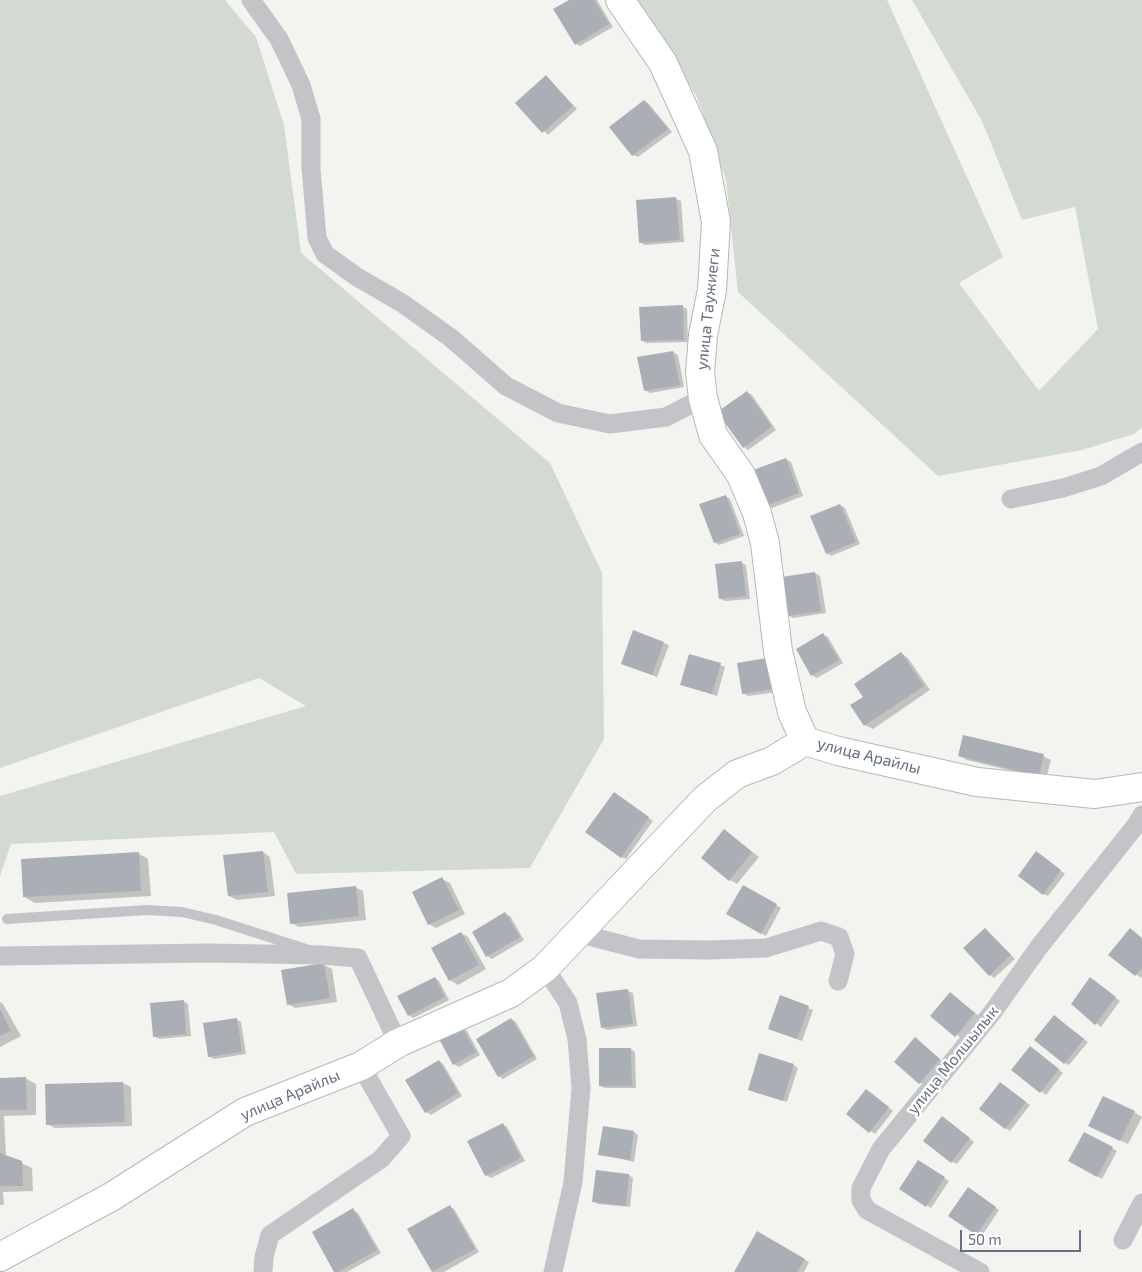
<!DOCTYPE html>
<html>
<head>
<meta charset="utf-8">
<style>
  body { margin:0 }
  #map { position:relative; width:1142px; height:1272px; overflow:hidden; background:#f3f4f0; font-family:"Exo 2",sans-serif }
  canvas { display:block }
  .scale { position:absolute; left:960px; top:1230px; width:121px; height:22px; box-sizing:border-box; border:2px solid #646f7f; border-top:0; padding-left:6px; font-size:15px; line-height:18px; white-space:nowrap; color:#646f7f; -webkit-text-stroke:4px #fff; paint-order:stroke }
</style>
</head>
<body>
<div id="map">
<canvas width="1142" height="1272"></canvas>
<div class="scale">50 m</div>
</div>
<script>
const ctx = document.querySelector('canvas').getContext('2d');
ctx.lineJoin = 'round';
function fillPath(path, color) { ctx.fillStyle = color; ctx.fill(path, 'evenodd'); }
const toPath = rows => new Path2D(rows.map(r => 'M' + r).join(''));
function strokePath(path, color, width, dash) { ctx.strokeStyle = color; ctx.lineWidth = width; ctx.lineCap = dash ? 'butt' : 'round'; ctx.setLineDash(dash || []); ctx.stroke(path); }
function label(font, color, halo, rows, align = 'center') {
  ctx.font = font + ' "Exo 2",sans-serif'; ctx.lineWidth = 5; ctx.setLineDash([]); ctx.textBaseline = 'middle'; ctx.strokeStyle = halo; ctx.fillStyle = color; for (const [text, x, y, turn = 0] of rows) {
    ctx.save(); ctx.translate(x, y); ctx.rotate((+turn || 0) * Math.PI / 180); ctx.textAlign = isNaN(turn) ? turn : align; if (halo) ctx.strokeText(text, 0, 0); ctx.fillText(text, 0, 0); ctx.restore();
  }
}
fillPath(toPath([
  [0,0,225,0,256,37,284,125,301,253,550,463,602,573,604,739,530,868,296,874,274,832,11,844,0,876,0,796,306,706,259,678,0,768],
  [637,0,887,0,1003,257,959,283,1039,391,1098,329,1075,207,1022,220,982,121,912,0,1142,0,1142,427,1134,434,1082,450,938,476,738,292,726,180,697,97]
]), '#d3dad1');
fillPath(toPath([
  [571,0,597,0,613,27,580,46,576,44],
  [547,77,577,109,548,135,517,103],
  [645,101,649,104,672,132,638,157,633,155],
  [676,199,681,201,684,242,645,245,640,242,637,201],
  [682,306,687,309,688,342,646,343,642,340],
  [673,352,678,355,684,387,650,393,645,390],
  [747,392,752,395,776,430,748,450,744,447],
  [786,459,791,462,803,496,772,508,767,505],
  [725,496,730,499,744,536,719,545,715,542],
  [840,505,845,508,860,544,831,556,827,553],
  [742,563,746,565,750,599,725,601,720,599],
  [815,573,820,576,826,613,793,618,788,615,782,578],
  [634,632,669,645,657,677,628,666],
  [823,635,828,637,843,663,817,678,812,675],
  [901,653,908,658,930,690,873,729,865,725,864,697],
  [767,659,777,692,748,696,743,693],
  [720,665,725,667,717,696,682,685],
  [960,756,1043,756,1051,760,1046,779,967,760],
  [619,796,653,821,626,859,621,857],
  [731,835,759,857,737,884,730,880],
  [263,852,270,857,275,896,237,900,229,896],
  [138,853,148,859,151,896,35,903,24,897],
  [1041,856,1065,874,1048,896,1044,894],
  [442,879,450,883,465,914,436,928,429,924],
  [744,886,781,908,766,936,728,914],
  [355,887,363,891,366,920,299,927,292,923],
  [505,914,510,916,524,940,492,959,487,956,473,932],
  [985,929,1015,959,994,978,990,975],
  [461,933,468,937,486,969,458,985,450,980],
  [1142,938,1142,976,1141,978,1110,955],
  [324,965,332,969,337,1002,295,1008,288,1004],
  [435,978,439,981,449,1000,413,1018,409,1015],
  [1095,982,1120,1001,1101,1027,1072,1004],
  [628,991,633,993,637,1026,607,1030,602,1027],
  [955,997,979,1016,961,1038,932,1016],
  [183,1001,188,1004,191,1036,159,1039,154,1036],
  [0,1002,3,1004,21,1036,0,1047],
  [808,1008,813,1010,802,1041,774,1031],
  [511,1019,516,1022,537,1059,503,1079,499,1076],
  [237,1020,241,1022,246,1054,214,1059,209,1056],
  [1059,1020,1088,1042,1069,1065,1065,1063],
  [462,1028,467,1031,480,1055,459,1067,454,1064],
  [920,1042,944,1063,925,1085,920,1083],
  [631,1049,635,1052,636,1088,605,1088,600,1086],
  [1035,1050,1063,1073,1046,1095,1013,1069],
  [439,1061,443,1064,462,1096,431,1115,426,1112],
  [793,1065,798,1068,787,1102,754,1092],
  [25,1078,36,1084,36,1115,4,1116,6,1156,32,1168,33,1191,3,1192,4,1205,0,1205,0,1079],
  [123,1083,131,1087,132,1126,55,1128,47,1124,46,1085],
  [1001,1083,1030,1105,1010,1131,1005,1128],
  [871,1093,893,1111,875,1134,848,1114],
  [1134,1112,1142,1117,1128,1144,1097,1130],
  [947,1120,974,1142,957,1164,952,1162],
  [502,1124,507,1127,525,1161,491,1178,486,1175],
  [634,1132,638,1135,634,1162,600,1154],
  [1085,1134,1117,1151,1102,1179,1070,1161],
  [918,1161,949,1181,931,1208,901,1189],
  [629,1175,633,1178,630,1207,598,1204,594,1201],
  [973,1192,999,1210,981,1237,976,1234],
  [450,1207,454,1209,479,1252,444,1272,433,1272,409,1230],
  [353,1210,358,1213,381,1253,347,1272,336,1272],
  [757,1233,809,1262,804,1272,735,1272]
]), '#0003');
fillPath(toPath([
  [569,0,594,0,609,24,575,45,553,9],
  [546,75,573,106,542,133,515,103],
  [644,100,668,129,632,156,609,127],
  [676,197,680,240,639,243,636,200],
  [683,305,684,340,641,341,639,307],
  [673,351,680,385,644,391,637,357],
  [747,391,772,427,743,448,717,412],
  [786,458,799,493,766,506,753,470],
  [726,495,740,534,714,543,699,504],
  [840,504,856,542,826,554,810,516],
  [742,561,746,596,719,599,715,564],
  [815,572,821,611,787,616,781,577],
  [633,630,664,642,652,675,621,664],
  [823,633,839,660,811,676,796,649],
  [901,652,924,686,864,726,850,705,863,697,854,684],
  [689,654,721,663,712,694,680,685],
  [767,658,772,689,742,694,737,663],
  [963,735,1044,754,1039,776,958,756],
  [614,792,649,817,621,858,585,832],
  [724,829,752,852,729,881,701,858],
  [263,851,268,892,228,896,223,855],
  [1036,851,1061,870,1043,895,1018,876],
  [139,852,141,891,23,897,21,859],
  [442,877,459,910,428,925,412,892],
  [743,885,777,904,761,934,726,914],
  [356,886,359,916,290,924,287,893],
  [505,912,520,937,486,957,472,932],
  [985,928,1011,955,989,976,963,948],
  [1130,928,1142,938,1142,968,1135,976,1108,955],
  [461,932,479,965,449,981,431,948],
  [324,963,330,998,287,1005,281,970],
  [435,977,445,997,408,1016,397,996],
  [1090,977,1116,997,1095,1025,1071,1004],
  [628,989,633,1024,601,1028,596,993],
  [950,992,975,1013,955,1037,930,1016],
  [780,995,809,1006,797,1039,768,1029],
  [184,1000,186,1034,153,1037,150,1003],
  [0,1009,11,1031,0,1036],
  [1054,1015,1084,1039,1064,1064,1034,1040],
  [237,1018,242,1052,208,1057,203,1023],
  [511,1018,534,1056,498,1077,476,1039],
  [462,1027,476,1052,453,1065,439,1039],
  [915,1037,940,1059,919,1084,894,1062],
  [1030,1046,1059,1069,1040,1093,1011,1070],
  [599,1048,631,1048,632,1086,599,1086],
  [759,1053,794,1064,783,1101,748,1090],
  [439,1060,458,1093,425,1113,405,1080],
  [26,1077,27,1110,0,1110,0,1078],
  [123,1082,125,1122,46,1125,45,1084],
  [1000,1082,1026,1102,1005,1129,979,1109],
  [866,1089,889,1107,869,1133,846,1114],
  [1103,1096,1135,1111,1120,1141,1088,1126],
  [942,1116,970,1138,951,1163,923,1141],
  [503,1123,521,1158,485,1176,467,1141],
  [603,1126,634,1131,630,1160,598,1155],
  [1084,1132,1113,1147,1097,1177,1068,1161],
  [0,1153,22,1161,23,1186,0,1186],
  [918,1160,945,1177,926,1207,899,1189],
  [596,1170,629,1174,626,1206,592,1202],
  [968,1187,996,1207,976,1235,948,1216],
  [450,1205,475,1249,432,1272,407,1229],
  [353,1208,377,1250,338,1272,334,1272,312,1232],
  [757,1231,805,1259,797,1272,734,1272]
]), '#aaafb5');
const secondary = toPath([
  [620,0,663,63,703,151,716,222,712,290,703,335,700,373,703,398,713,435,741,475,757,513,765,543,778,651,792,712,805,741],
  [0,1257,111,1197,245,1112,361,1066,398,1043,511,993,545,968,705,799,737,774,772,761,805,741,838,751,977,782,1095,794,1142,787]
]);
strokePath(secondary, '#b4b7bc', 30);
strokePath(toPath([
  [7,919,147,910,182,912,216,920,309,950]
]), '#c2c4c8', 10);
strokePath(toPath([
  [251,0,279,39,301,85,311,119,311,168,317,238,325,254,357,277,402,303,451,338,506,386,558,413,610,424,666,417,703,398],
  [1011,499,1063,488,1101,476,1142,452],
  [577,933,639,949,709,950,766,948,821,931,839,937,845,954,838,981],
  [0,956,208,953,321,955,358,958,398,1043],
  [545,968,568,1003,577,1039,581,1088,573,1182,553,1272],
  [1123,1240,1142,1203],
  [263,1272,264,1257,270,1235,381,1159,401,1136,361,1066],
  [980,1272,867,1210,861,1200,861,1188,881,1149,992,1013,1039,947,1137,824,1142,815]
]), '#c2c4c8', 19);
strokePath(secondary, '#fff', 28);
label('16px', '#646f7f', '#fff', [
  ["улица Таужиеги",708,309,-84],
  ["улица Арайлы",869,756,14],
  ["улица Молшылык",953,1060,-51],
  ["улица Арайлы",290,1095,-23]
]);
</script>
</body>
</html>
